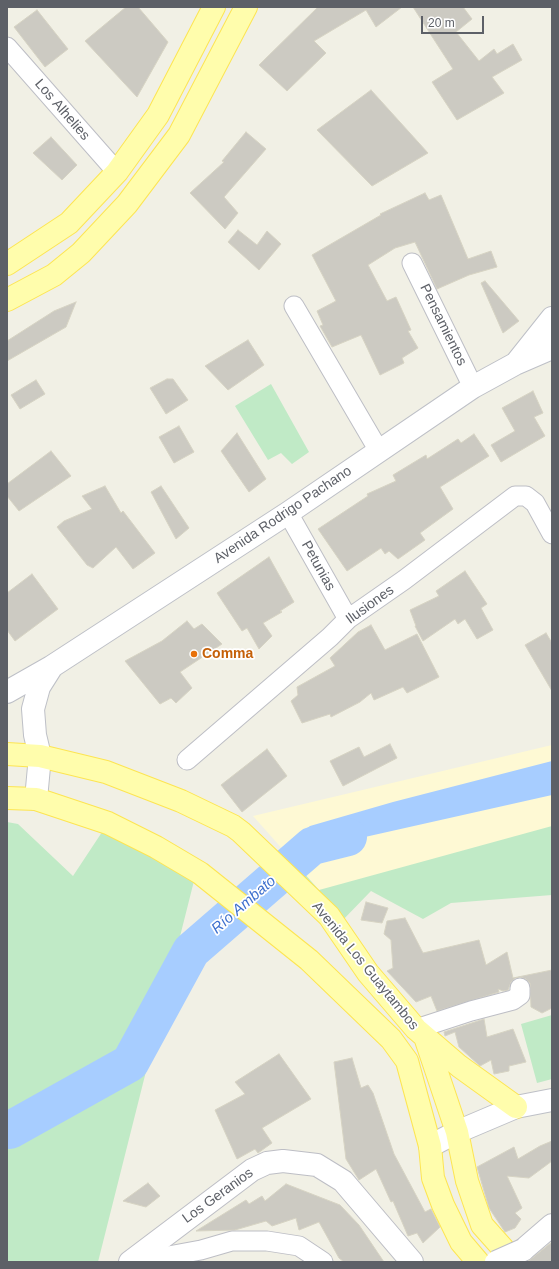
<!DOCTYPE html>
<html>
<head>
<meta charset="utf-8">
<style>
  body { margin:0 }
  #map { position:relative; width:559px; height:1269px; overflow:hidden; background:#f1f0e5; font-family:Arial,sans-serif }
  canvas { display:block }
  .frame { position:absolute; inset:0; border:8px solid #5d6067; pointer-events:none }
  .scale { position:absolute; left:421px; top:16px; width:63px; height:18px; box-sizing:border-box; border:2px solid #5d6067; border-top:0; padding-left:5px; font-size:12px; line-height:14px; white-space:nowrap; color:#5d6067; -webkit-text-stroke:3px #fff; paint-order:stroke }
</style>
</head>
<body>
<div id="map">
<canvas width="559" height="1269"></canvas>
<div class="frame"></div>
<div class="scale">20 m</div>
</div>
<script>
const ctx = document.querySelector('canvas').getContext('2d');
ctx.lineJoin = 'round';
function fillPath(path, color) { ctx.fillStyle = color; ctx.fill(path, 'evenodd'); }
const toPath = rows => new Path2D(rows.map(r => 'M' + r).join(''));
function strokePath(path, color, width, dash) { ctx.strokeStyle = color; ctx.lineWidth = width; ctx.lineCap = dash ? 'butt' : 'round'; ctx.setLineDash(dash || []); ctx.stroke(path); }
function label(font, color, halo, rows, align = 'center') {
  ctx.font = font + ' Arial,sans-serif'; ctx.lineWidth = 3.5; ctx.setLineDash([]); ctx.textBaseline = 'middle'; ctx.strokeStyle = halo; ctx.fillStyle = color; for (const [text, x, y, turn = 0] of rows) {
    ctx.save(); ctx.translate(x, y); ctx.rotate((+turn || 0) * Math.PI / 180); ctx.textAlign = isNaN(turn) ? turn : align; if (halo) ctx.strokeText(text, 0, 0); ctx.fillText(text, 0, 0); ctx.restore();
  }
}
fillPath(toPath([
  [271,384,309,452,292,464,281,453,268,460,235,406],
  [552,800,552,895,451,903,423,919,371,891,339,924,300,876,358,841],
  [7,822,18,824,73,876,108,823,197,869,98,1262,7,1262],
  [552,1015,552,1079,537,1083,521,1024]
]), '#c0eac6');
fillPath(toPath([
  [552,745,552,826,319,890,253,816]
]), '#fef9d4');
fillPath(toPath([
  [552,761,552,795,356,839,305,866,293,839,310,826,393,802]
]), '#a7cdff');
strokePath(toPath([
  [7,1130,10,1130,130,1063,191,951,312,846,348,837]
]), '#a7cdff', 38);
const building = toPath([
  [126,7,138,7,168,42,137,97,85,41,126,7],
  [318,7,402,7,376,27,366,10,314,41,326,53,287,91,259,65,318,7],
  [413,7,463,7,472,19,456,32,479,61,494,49,497,54,513,44,522,60,492,77,504,93,457,120,432,82,453,69,413,7],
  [37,10,68,49,45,67,14,27,37,10],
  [371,90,428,153,372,186,317,130,371,90],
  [246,132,266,149,224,197,238,213,225,229,190,193,224,162,222,161,246,132],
  [51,137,77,165,62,180,33,153,51,137],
  [425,193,429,200,441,195,468,259,491,251,497,267,469,275,437,289,415,242,395,248,368,265,387,301,396,297,411,330,408,331,418,348,402,358,404,363,380,375,361,335,332,347,320,326,323,325,317,311,336,301,312,255,381,215,380,214,425,193],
  [238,230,257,245,267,231,281,244,259,270,228,242,238,230],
  [485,281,519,321,503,333,481,283,485,281],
  [76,302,66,327,7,361,7,341,54,311,76,302],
  [248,340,264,365,228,390,205,366,248,340],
  [167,379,173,379,188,400,166,414,150,388,167,379],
  [36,380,45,394,20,409,11,395,36,380],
  [533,391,543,413,534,417,545,436,501,462,491,445,515,431,502,408,533,391],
  [179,426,194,452,174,463,159,437,179,426],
  [237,433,266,479,249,492,221,451,237,433],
  [474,434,489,456,440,487,453,509,420,533,425,540,398,559,389,551,385,554,381,548,347,571,318,529,368,496,367,494,396,481,393,475,426,455,427,459,458,439,461,443,474,434],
  [51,451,71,476,19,511,7,496,7,484,51,451],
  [105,486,121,513,123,511,155,553,133,569,116,547,93,568,87,565,57,527,64,521,92,509,82,496,105,486],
  [161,486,189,528,176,539,151,492,161,486],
  [269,557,294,602,280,611,282,612,263,623,272,636,259,649,247,628,242,631,217,593,269,557],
  [465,571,487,604,481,608,493,630,477,639,465,619,458,624,455,619,423,641,415,626,416,626,410,610,439,596,436,591,465,571],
  [32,574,58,609,15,641,7,630,7,593,32,574],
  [187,621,194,629,202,624,222,644,180,672,192,688,176,703,171,698,160,704,125,661,162,641,187,621],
  [371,625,385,650,417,634,439,677,407,693,403,687,374,700,371,693,360,702,331,717,330,714,302,723,291,701,298,695,297,687,335,666,330,658,358,632,371,625],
  [546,633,552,643,552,691,525,645,546,633],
  [390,744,397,758,343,786,330,761,359,747,364,757,390,744],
  [267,749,287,776,242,812,221,785,267,749],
  [366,902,388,908,382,923,361,920,366,902],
  [405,918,423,953,479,940,486,965,507,952,513,978,552,970,552,1008,542,1013,531,1007,530,983,526,979,520,977,515,978,511,982,508,990,503,991,498,989,499,992,437,1011,431,996,416,1002,387,971,393,968,391,940,384,934,387,921,405,918],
  [484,1019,487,1037,513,1029,526,1062,509,1066,509,1071,494,1074,491,1060,480,1066,459,1047,455,1032,445,1036,444,1032,484,1019],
  [279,1054,311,1099,262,1128,272,1143,258,1153,255,1149,237,1159,215,1110,245,1094,235,1082,279,1054],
  [352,1058,361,1088,368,1085,373,1093,394,1154,425,1212,431,1209,440,1227,423,1243,417,1233,408,1236,393,1201,391,1202,376,1169,359,1180,346,1159,334,1062,352,1058],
  [552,1141,552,1161,529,1178,507,1176,522,1208,515,1213,521,1219,515,1228,505,1232,489,1208,477,1167,514,1147,518,1159,540,1146,552,1141],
  [148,1183,160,1196,146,1207,123,1201,148,1183],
  [286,1184,340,1205,359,1225,384,1262,344,1262,339,1258,319,1222,299,1230,296,1218,272,1226,266,1221,235,1230,196,1231,246,1200,249,1204,262,1196,265,1201,286,1184],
  [552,1242,552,1262,527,1262,531,1259,552,1242]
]);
fillPath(building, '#cccac2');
strokePath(building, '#d6d3c3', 1);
const minor = toPath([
  [7,47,117,172],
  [412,263,473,387],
  [294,306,379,451],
  [288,513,348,619],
  [187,760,330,637,348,619,404,580,515,496,526,496,535,503,552,534],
  [416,1029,471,1011,513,1000,520,995,520,988],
  [135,1258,163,1257,201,1250,232,1241,267,1241,299,1246,323,1262]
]);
const tertiary = toPath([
  [523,1250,552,1225],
  [130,1262,252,1170,267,1163,283,1161,317,1165,343,1181,412,1262]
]);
const secondary = toPath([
  [517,362,552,318],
  [7,692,51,667,288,513,473,387,515,364,552,348],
  [36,799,40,756,35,735,33,709,39,687,51,668],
  [430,1146,457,1132,516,1107,552,1100]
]);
const primary = toPath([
  [7,264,69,223,117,172,158,115,214,7],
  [7,300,54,275,81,253,127,204,179,135,246,7],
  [7,754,40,756,106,772,181,801,233,826,241,832,329,916,368,973,416,1029,459,1066,516,1107],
  [7,798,36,799,108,823,156,847,200,873,309,960,391,1039,407,1061,430,1146,433,1178,443,1205,461,1242,478,1262],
  [425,1037,457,1132,467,1181,482,1225,515,1262]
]);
strokePath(minor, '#bdbec5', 21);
strokePath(tertiary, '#bdbec5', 24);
strokePath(secondary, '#bec0c7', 24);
strokePath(primary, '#fde552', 24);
strokePath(minor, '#fff', 19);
strokePath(tertiary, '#fff', 22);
strokePath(secondary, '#fff', 22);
strokePath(primary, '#fffdac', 22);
const tertiaryBridge = toPath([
  [496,1262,523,1250]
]);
strokePath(tertiaryBridge, '#bdbec5', 24, []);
strokePath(tertiaryBridge, '#fff', 22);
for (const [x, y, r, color] of [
  [194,654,4,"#e8710a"]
]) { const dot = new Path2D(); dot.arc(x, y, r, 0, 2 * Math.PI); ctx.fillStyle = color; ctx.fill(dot); strokePath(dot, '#fff', 1.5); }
label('14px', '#5d6067', '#fff', [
  ["Los Alhelies",62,110,49],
  ["Pensamientos",443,325,64],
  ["Avenida Rodrigo Pachano",283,515,-34],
  ["Petunias",318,566,61],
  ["Ilusiones",370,605,-36],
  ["Avenida Los Guaytambos",365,966,51],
  ["Los Geranios",218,1196,-36]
]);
label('bold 14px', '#c56008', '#fff', [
  ["Comma",202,654]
], 'left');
label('italic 15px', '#3e70ce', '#fff', [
  ["Río Ambato",244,905,-41]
]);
</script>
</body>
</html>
